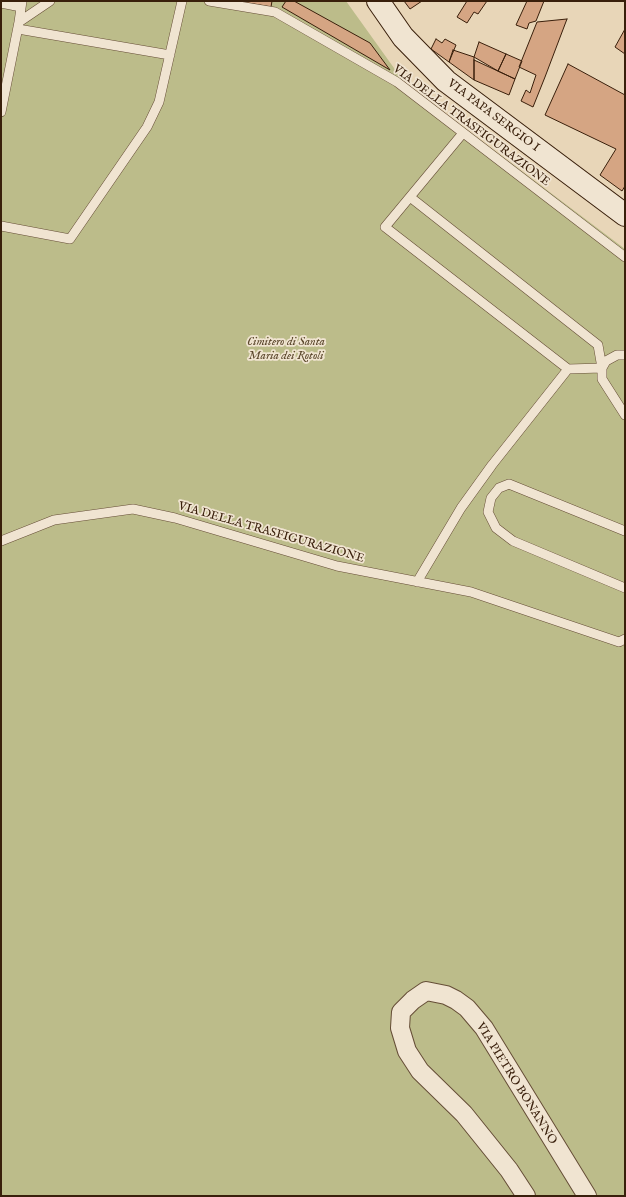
<!DOCTYPE html>
<html>
<head>
<meta charset="utf-8">
<style>
  body { margin:0 }
  #map { position:relative; width:626px; height:1197px; overflow:hidden; background:#e8d6b8; font-family:"IM FELL English",serif }
  canvas { display:block }
  .frame { position:absolute; inset:0; border:2px solid #391f0b; pointer-events:none }
</style>
</head>
<body>
<div id="map">
<canvas width="626" height="1197"></canvas>
<div class="frame"></div>
</div>
<script>
const ctx = document.querySelector('canvas').getContext('2d');
ctx.lineJoin = 'round';
function fillPath(path, color) { ctx.fillStyle = color; ctx.fill(path, 'evenodd'); }
const toPath = rows => new Path2D(rows.map(r => 'M' + r).join(''));
function strokePath(path, color, width, dash) { ctx.strokeStyle = color; ctx.lineWidth = width; ctx.lineCap = dash ? 'butt' : 'round'; ctx.setLineDash(dash || []); ctx.stroke(path); }
function label(font, color, halo, rows, align = 'center') {
  ctx.font = font + ' "IM FELL English",serif'; ctx.lineWidth = 3.5; ctx.setLineDash([]); ctx.textBaseline = 'middle'; ctx.strokeStyle = halo; ctx.fillStyle = color; for (const [text, x, y, turn = 0] of rows) {
    ctx.save(); ctx.translate(x, y); ctx.rotate((+turn || 0) * Math.PI / 180); ctx.textAlign = isNaN(turn) ? turn : align; if (halo) ctx.strokeText(text, 0, 0); ctx.fillText(text, 0, 0); ctx.restore();
  }
}
fillPath(toPath([
  [1,1,346,1,404,82,625,249,625,1196,1,1196]
]), '#bcbc8a');
const building = toPath([
  [235,1,272,1,271,7,235,1],
  [286,1,294,1,370,43,390,70,282,7,286,1],
  [404,1,422,1,410,9,404,1],
  [467,1,487,1,478,14,474,12,467,23,457,17,467,1],
  [527,1,544,1,536,21,529,23,527,29,516,25,527,1],
  [567,19,545,77,533,107,521,101,526,90,530,93,536,75,519,67,537,22,567,19],
  [625,29,625,54,615,47,625,29],
  [436,39,442,43,445,39,456,45,449,62,431,49,436,39],
  [479,42,506,54,498,71,474,57,479,42],
  [453,50,474,57,474,80,449,62,453,50],
  [506,54,522,61,515,79,498,71,506,54],
  [474,60,515,79,509,95,474,80,474,60],
  [568,64,625,95,625,186,622,191,600,175,616,149,545,115,568,64]
]);
fillPath(building, '#d5a583');
strokePath(building, '#391f0b', 1);
const service = toPath([
  [209,1,275,12,397,82,625,257],
  [1,3,21,7],
  [19,22,22,1],
  [18,29,170,55],
  [1,112,19,22,50,1],
  [463,133,385,227,568,369],
  [410,197,598,345,602,368,568,369,492,465,461,508,417,582],
  [1,226,70,239,147,127,159,102,182,1],
  [625,355,617,355,606,361,602,368,602,379,625,415],
  [625,531,509,484,499,488,491,498,488,512,496,528,513,541,625,588],
  [1,541,54,520,133,509,175,518,337,566,471,592,619,642,625,639]
]);
const minor = toPath([
  [526,1196,509,1170,464,1114,420,1071,407,1051,400,1028,401,1012,413,1000,426,991,446,995,456,1000,467,1008,484,1028,587,1196]
]);
const secondary = toPath([
  [378,1,403,37,446,81,625,215]
]);
strokePath(service, '#654d36', 10);
strokePath(minor, '#654d36', 20);
strokePath(secondary, '#391f0b', 24);
strokePath(service, '#f0e4d1', 9);
strokePath(minor, '#f0e4d1', 18);
strokePath(secondary, '#f0e4d1', 22);
label('12px', '#391f0b', '#f0e4d1', [
  ["VIA PAPA SERGIO I",493,116,37],
  ["VIA DELLA TRASFIGURAZIONE",471,126,37],
  ["VIA DELLA TRASFIGURAZIONE",271,533,16],
  ["VIA PIETRO BONANNO",516,1084,58]
]);
label('italic 12px', '#5a462b', '#f0e4d1', [
  ["Cimitero di Santa",286,343],
  ["Maria dei Rotoli",286,357]
]);
</script>
</body>
</html>
